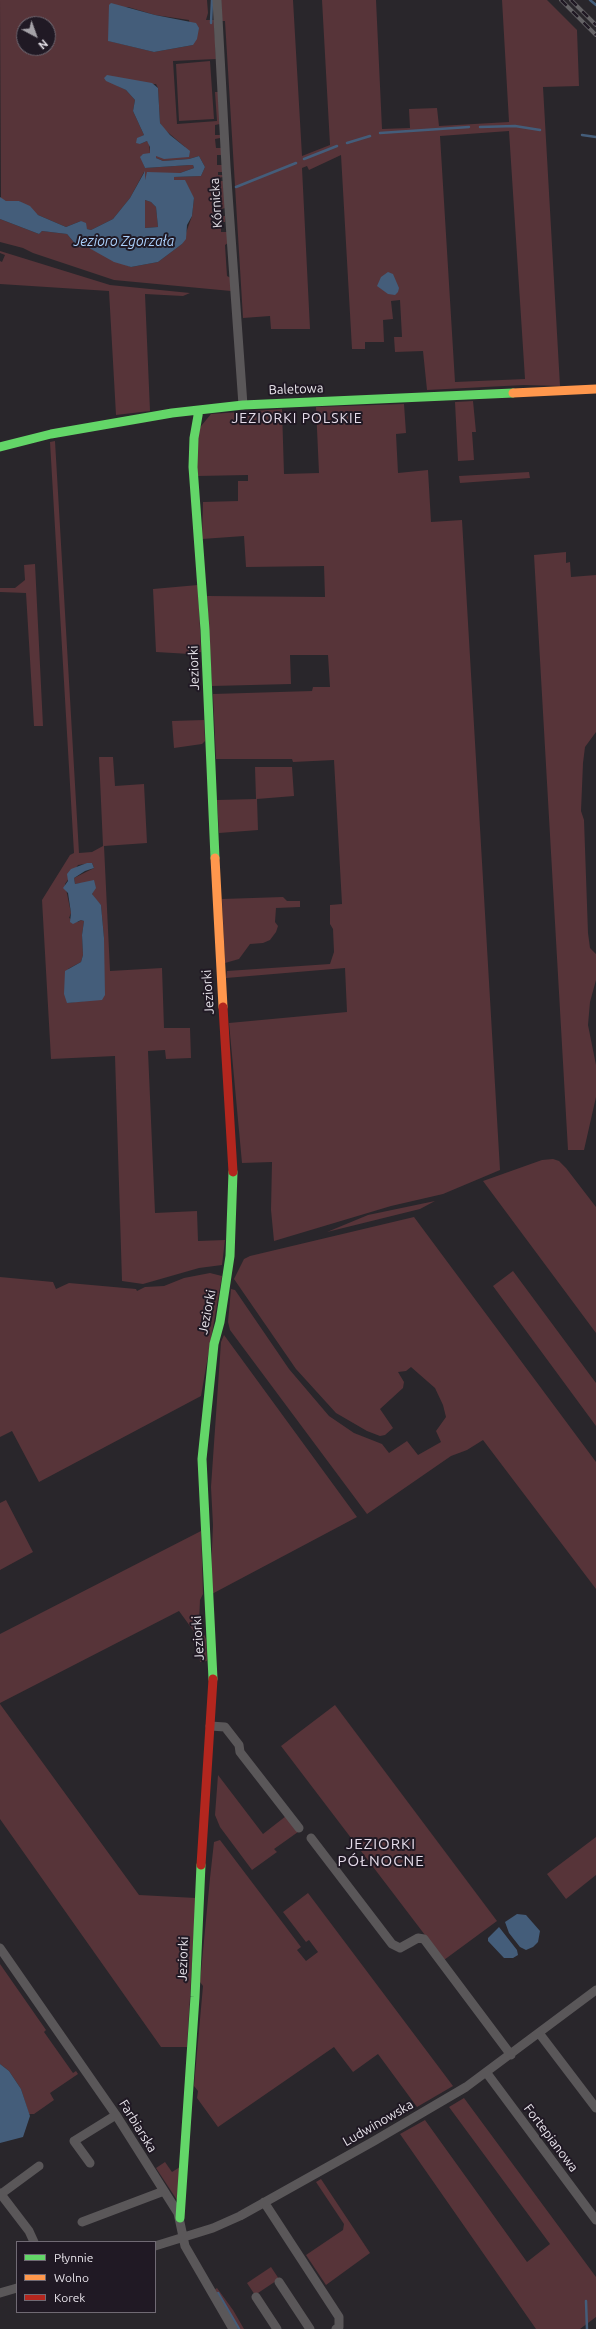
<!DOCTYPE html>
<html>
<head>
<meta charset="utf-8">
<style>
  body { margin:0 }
  #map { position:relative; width:596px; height:2329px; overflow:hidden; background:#29262b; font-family:Ubuntu,sans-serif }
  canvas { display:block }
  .legend { position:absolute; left:16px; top:2241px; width:140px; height:72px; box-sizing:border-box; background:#201924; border:1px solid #706a74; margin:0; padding:5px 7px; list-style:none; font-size:12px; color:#e8e4eb }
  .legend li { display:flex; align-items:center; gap:8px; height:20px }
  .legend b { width:20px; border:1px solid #706a74 }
  .north { position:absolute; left:16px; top:16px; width:40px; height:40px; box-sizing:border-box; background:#201924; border:1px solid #706a74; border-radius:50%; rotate:139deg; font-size:11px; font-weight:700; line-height:16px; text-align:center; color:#e8e4eb }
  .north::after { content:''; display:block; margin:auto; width:14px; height:18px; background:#a5a2a8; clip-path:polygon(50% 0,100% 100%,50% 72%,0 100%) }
</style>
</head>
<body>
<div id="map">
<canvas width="596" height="2329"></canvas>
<ul class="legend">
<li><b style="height:5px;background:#63d668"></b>Płynnie</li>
<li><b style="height:5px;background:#ff974d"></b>Wolno</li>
<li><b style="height:5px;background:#b3261e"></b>Korek</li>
</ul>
<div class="north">N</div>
</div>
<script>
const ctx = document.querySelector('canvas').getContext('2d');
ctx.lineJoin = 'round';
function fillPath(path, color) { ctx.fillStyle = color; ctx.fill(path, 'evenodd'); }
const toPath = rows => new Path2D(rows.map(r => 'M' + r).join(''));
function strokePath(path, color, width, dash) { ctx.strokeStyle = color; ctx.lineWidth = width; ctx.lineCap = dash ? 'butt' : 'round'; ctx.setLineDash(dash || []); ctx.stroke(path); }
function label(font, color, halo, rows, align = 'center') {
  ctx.font = font + ' Ubuntu,sans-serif'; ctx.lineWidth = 4; ctx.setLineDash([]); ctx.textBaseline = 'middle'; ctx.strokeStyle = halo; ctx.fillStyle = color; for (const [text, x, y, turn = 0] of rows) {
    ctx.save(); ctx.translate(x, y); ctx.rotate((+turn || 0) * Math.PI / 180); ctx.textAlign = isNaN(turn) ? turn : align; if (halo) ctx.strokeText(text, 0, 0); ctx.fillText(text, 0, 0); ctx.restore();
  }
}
fillPath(toPath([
  [0,0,207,0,208,13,206,20,214,20,216,59,173,61,177,124,217,121,215,92,218,92,220,124,215,125,215,135,220,135,220,138,215,139,216,148,221,148,221,155,217,155,217,165,222,165,223,172,218,172,218,175,223,175,223,177,218,178,218,181,223,181,226,208,220,209,221,216,225,216,225,222,221,222,221,232,227,232,228,243,225,245,227,276,231,278,231,291,114,280,33,253,23,248,0,242,0,219,39,234,42,231,67,234,78,247,89,248,131,267,158,262,182,244,192,216,194,198,174,180,174,177,201,176,205,167,199,156,189,159,163,161,156,158,156,155,185,147,164,129,160,123,158,88,156,84,118,86,126,90,135,100,133,111,144,135,140,137,140,144,147,141,149,143,150,153,142,160,145,168,190,165,193,165,194,168,180,173,147,175,145,181,144,172,130,198,113,219,91,230,87,229,81,221,66,227,38,215,19,201,6,201,1,199],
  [128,7,155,15,189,20,193,45,154,52,109,41,111,12],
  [24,24,48,24,48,48,24,48],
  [221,0,293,0,302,156,330,145,322,0,376,0,382,129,410,128,409,109,437,108,439,126,509,122,502,0,547,0,577,30,579,86,543,87,560,386,524,385,427,390,423,351,395,352,394,337,402,337,400,300,391,301,393,319,383,320,384,342,365,342,365,349,352,349,341,155,309,170,307,166,302,168,310,329,271,329,270,316,243,318,225,21,222,21],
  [509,131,525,379,455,382,440,136],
  [210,61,214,119,179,121,176,64],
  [145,200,151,202,156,207,158,227,145,228],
  [0,251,110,285,190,293,183,296,145,294,150,411,116,415,109,291,0,284,0,261,2,262,5,255,0,253],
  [473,401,476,432,472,432,474,460,458,461,455,402],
  [404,404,406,433,396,434,398,473,428,470,431,522,462,520,500,1170,443,1194,391,1206,274,1241,271,1210,272,1162,242,1163,229,1023,347,1012,345,968,226,978,227,971,330,964,334,952,333,929,330,924,330,905,342,904,334,760,293,762,292,759,216,759,213,694,312,691,313,687,330,687,328,655,290,655,291,684,212,686,207,596,325,597,324,566,246,567,244,536,202,539,203,502,238,501,238,481,248,481,248,475,197,476,197,431,211,414,282,409,284,474,319,473,316,407],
  [55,441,79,853,92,852,103,846,99,757,113,757,115,786,144,784,147,843,104,846,110,971,162,968,164,1028,190,1028,191,1058,166,1059,165,1050,148,1051,155,1213,197,1211,198,1241,225,1240,222,1265,199,1268,143,1284,122,1281,115,1056,51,1059,42,900,70,855,74,853,50,442],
  [92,863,94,868,74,878,75,884,82,883,94,890,92,894,94,898,101,905,104,938,100,999,67,1003,68,969,81,962,83,955,82,935,84,921,81,920,78,922,69,918,71,913,65,884,78,865],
  [529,472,530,478,460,483,459,476],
  [566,552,566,563,570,562,571,577,596,575,596,732,585,747,583,763,581,811,584,820,588,933,590,948,596,954,596,980,590,1002,588,1025,596,1065,596,1097,584,1150,568,1150,534,555],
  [35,564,43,726,34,726,26,593,0,592,0,588,15,588,25,580,24,565],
  [198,585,201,652,190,654,156,652,153,589],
  [204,720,205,741,202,744,174,748,172,721],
  [255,767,292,767,294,796,257,799,258,830,219,833,217,800,256,799],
  [283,897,287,901,300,901,300,907,276,908,275,922,278,926,276,932,270,940,263,943,250,944,239,959,225,963,222,899],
  [553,1159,559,1161,566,1168,596,1207,596,1333,483,1181,542,1160],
  [435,1201,420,1209,327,1232,368,1215],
  [414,1217,596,1462,596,1589,483,1440,467,1450,451,1456,367,1514,230,1330,228,1322,231,1289,235,1290,289,1369,329,1416,354,1433,382,1444,389,1453,407,1441,418,1455,441,1442,436,1431,446,1417,443,1405,435,1388,411,1367,406,1371,398,1372,404,1382,403,1388,380,1409,393,1428,385,1435,380,1436,367,1431,336,1413,296,1369,234,1279,244,1259,250,1256],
  [513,1271,596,1383,596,1426,493,1286],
  [210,1273,222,1276,201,1396,39,1482,12,1431,0,1437,0,1277,53,1282,56,1289,69,1283,136,1289,137,1291,145,1287,164,1286,184,1278],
  [224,1335,357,1517,210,1595,213,1525,211,1487,221,1342],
  [6,1500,33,1552,0,1570,0,1503],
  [201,1531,203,1594,200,1600,199,1623,206,1639,207,1661,200,1662,198,1637,179,1611,0,1703,0,1634],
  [0,1704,139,1895,196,1898,187,2047,161,2047,0,1819],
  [335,1705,497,1921,444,1960,281,1746],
  [218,1775,263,1834,286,1816,298,1832,274,1849,277,1852,252,1870,220,1827,215,1815],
  [596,1837,596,1875,566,1899,547,1874],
  [220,1840,301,1947,297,1950,306,1961,318,1952,309,1940,306,1942,283,1912,308,1893,453,2086,417,2107,378,2054,353,2072,334,2047,218,2127,197,2098,198,2091,194,2086,203,1986,200,1982,210,1878,214,1842],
  [0,1964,46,2030,44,2032,73,2073,76,2071,78,2074,50,2093,54,2100,34,2114,29,2114,21,2089,9,2071,0,2064],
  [464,2098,596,2277,596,2317,580,2329,536,2329,400,2134,425,2120,527,2262,550,2244,449,2107],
  [165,2162,172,2172,180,2167,177,2200,156,2168],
  [321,2179,370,2253,326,2285,306,2255,343,2230,344,2224,316,2182],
  [271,2267,279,2279,255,2295,247,2283],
  [217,2288,233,2310,244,2329,236,2329,214,2290]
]), '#573439');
fillPath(toPath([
  [111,3,155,15,196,23,199,28,197,39,193,45,154,52,108,41,109,5],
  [107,75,152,83,158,88,160,123,170,135,190,151,189,157,164,159,156,156,156,158,163,161,189,159,199,156,205,167,201,176,174,177,174,180,185,180,194,198,192,216,187,225,186,239,182,244,158,262,131,267,114,262,89,248,78,247,67,234,42,231,39,234,0,219,0,197,6,201,19,201,30,206,38,215,66,227,81,221,86,223,87,229,91,230,113,219,130,198,145,171,145,180,147,172,180,173,194,168,193,165,190,165,145,168,140,157,143,154,150,153,150,147,147,141,140,144,136,143,137,138,144,135,133,111,135,100,126,90,106,81,104,78],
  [145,200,151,202,156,207,158,227,145,228],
  [388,272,393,274,399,288,398,292,395,295,388,294,377,286,381,277],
  [87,863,92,863,94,868,85,871,74,878,75,884,94,880,96,888,92,894,101,905,104,938,105,995,102,1000,67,1003,64,994,65,971,81,962,83,955,82,935,84,921,81,920,73,924,70,922,71,913,68,893,63,888,68,881,67,874,71,869],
  [517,1914,526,1915,540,1931,538,1942,533,1947,526,1950,520,1947,509,1933,505,1922],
  [499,1927,517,1950,518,1955,513,1958,504,1958,488,1941,488,1938],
  [0,2064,9,2071,21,2089,30,2116,23,2137,0,2143]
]), '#445d7a');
strokePath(toPath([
  [590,0,596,5],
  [211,23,212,0],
  [480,127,515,126,540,130],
  [380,133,469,127],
  [582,135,596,137],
  [347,143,370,136],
  [304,159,337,146],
  [236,187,296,163],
  [218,2293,239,2329],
  [586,2301,587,2329]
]), '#445d7a', 2.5);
strokePath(toPath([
  [217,0,226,166,243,405],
  [210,1726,225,1727,239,1745,240,1752,299,1828],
  [311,1838,392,1944,400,1948,418,1938,424,1939,511,2055],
  [0,1948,116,2115,178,2213,185,2246,233,2329],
  [539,2033,596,2108],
  [486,2072,596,2220],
  [90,2163,74,2141,116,2115],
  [0,2193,29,2231,34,2242],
  [1,2194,39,2166],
  [264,2202,339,2317,339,2327,336,2329],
  [82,2222,164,2191],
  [155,2246,213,2228,240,2216,374,2141,466,2087,596,1990],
  [279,2282,310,2329],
  [0,2293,17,2288],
  [256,2297,277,2329]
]), '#5a5759', 9);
strokePath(toPath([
  [199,410,194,438,193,467,205,630,215,858],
  [0,447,51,434,172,413,243,405,513,393],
  [213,1679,202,1459,214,1344,220,1322,230,1256,233,1172],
  [180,2218,195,1997,201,1865]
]), '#63d668', 9);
strokePath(toPath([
  [513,393,596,389],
  [215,858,223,1007]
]), '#ff974d', 9);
strokePath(toPath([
  [223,1007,233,1172],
  [201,1865,213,1679]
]), '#b3261e', 9);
const rail = toPath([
  [561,0,596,35],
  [571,0,596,25]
]);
strokePath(rail, '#656366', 4);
strokePath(rail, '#201924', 2.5, [8]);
label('13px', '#e8e4eb', '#201924', [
  ["Kórnicka",216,203,-94],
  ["Baletowa",296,389,-2],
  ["Jeziorki",194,668,-92],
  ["Jeziorki",208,992,-94],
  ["Jeziorki",207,1312,-79],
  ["Jeziorki",198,1638,-94],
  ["Jeziorki",183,1959,-88],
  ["Ludwinowska",378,2123,-30],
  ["Farbiarska",138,2126,58],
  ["Fortepianowa",551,2138,53]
]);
label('italic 14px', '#abd0fb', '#201924', [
  ["Jezioro Zgorzała",124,241]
]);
ctx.letterSpacing = '1px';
label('14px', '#e5dcea', '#201924', [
  ["JEZIORKI POLSKIE",297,418]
]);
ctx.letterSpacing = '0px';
ctx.letterSpacing = '1px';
label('15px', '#e5dcea', '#201924', [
  ["JEZIORKI",381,1844],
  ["PÓŁNOCNE",381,1861]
]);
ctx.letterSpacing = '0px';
</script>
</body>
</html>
